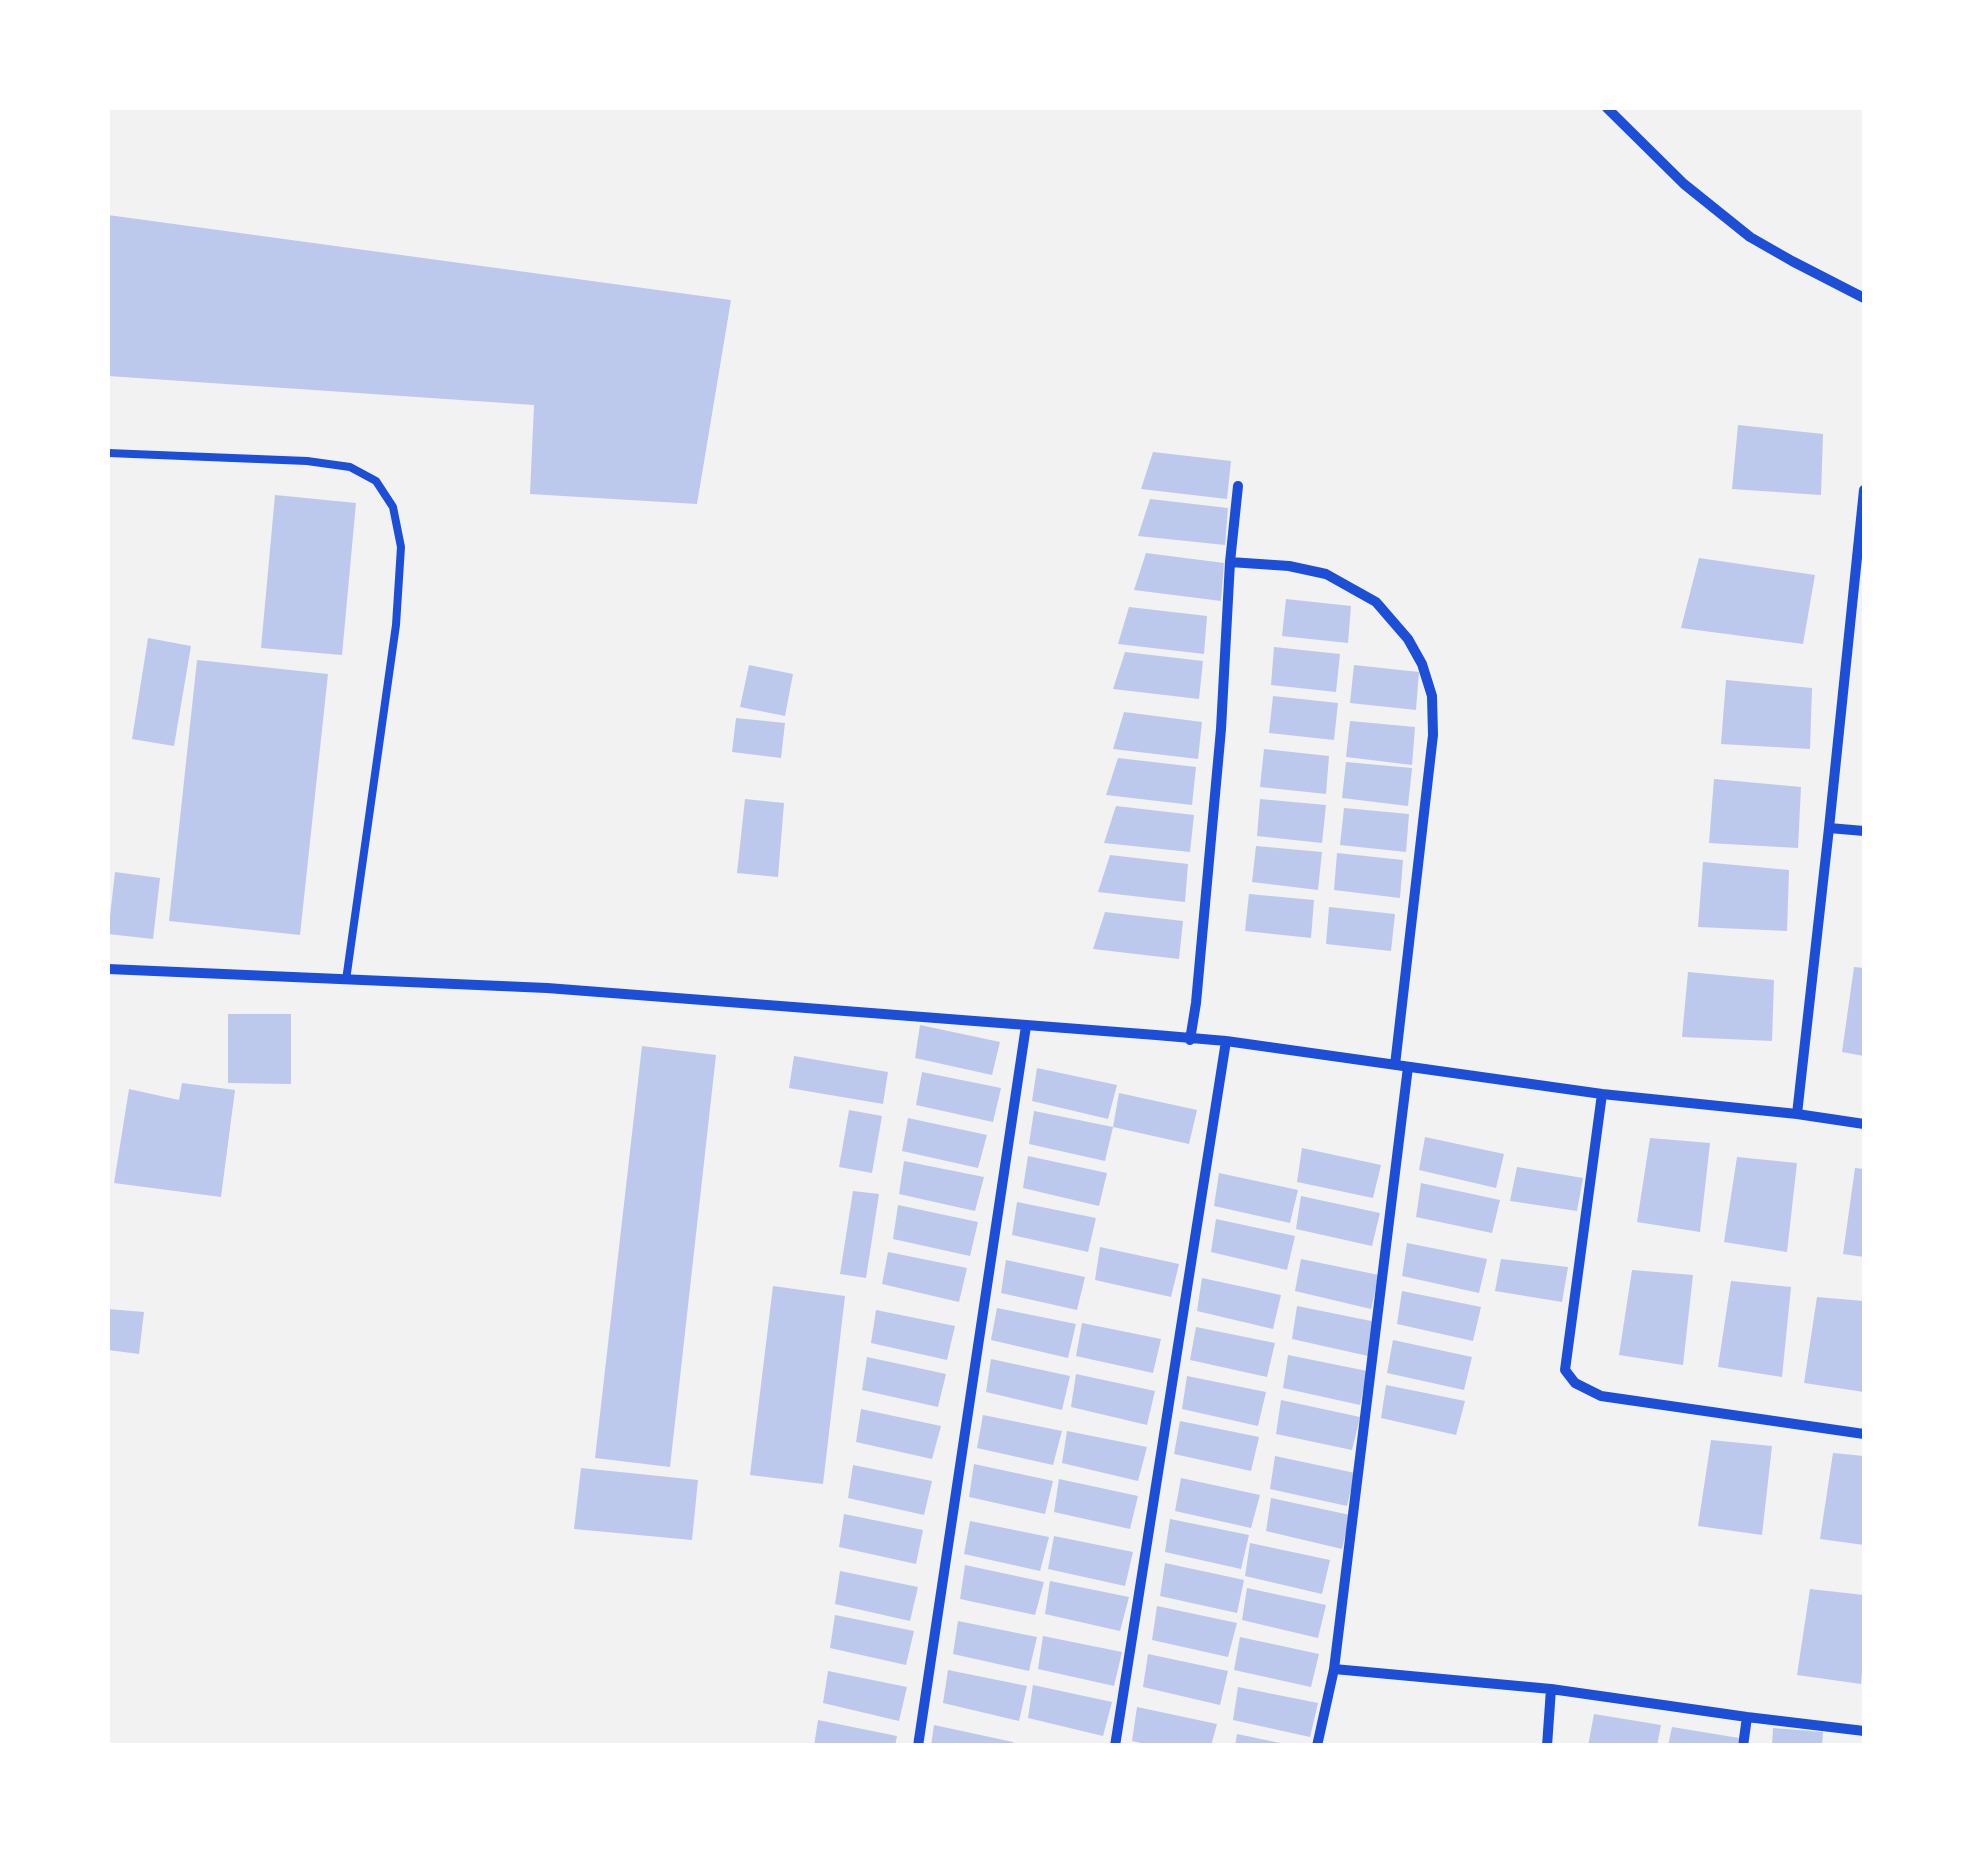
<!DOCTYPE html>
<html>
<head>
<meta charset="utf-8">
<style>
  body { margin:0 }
  #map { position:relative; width:1972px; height:1853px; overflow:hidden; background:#f2f2f2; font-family:"Noto Sans",sans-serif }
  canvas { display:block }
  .frame { position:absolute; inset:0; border:110px solid #fff; pointer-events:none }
</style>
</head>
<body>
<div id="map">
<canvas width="1972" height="1853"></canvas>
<div class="frame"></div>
</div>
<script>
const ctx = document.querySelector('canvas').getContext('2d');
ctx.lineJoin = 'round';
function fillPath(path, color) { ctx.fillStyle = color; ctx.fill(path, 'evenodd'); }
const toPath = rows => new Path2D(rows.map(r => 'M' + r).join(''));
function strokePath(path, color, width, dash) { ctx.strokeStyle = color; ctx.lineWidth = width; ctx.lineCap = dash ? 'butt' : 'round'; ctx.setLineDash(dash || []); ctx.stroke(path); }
fillPath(toPath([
  [108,215,731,300,697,504,530,494,534,405,108,376],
  [1738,425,1823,434,1821,495,1732,489],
  [1153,452,1231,461,1227,499,1141,489],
  [275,495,356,503,342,655,261,648],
  [1150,499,1228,508,1225,545,1138,536],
  [1146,553,1224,563,1221,601,1134,590],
  [1699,558,1815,575,1803,644,1681,628],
  [1286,599,1351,606,1348,643,1282,636],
  [1129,607,1207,616,1204,654,1118,644],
  [148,638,191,646,174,746,132,739],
  [1274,647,1340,654,1336,692,1271,685],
  [1125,652,1203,661,1199,699,1113,689],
  [197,660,328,674,300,935,169,921],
  [749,665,793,674,785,716,740,707],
  [1354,665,1419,672,1416,710,1350,703],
  [1726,680,1812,688,1810,749,1721,744],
  [1273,696,1338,703,1334,740,1269,733],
  [1124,712,1202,722,1198,759,1113,749],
  [736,718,785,723,781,758,732,752],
  [1350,721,1415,727,1412,765,1346,757],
  [1264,749,1329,756,1326,794,1260,787],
  [1118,758,1196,767,1192,805,1106,795],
  [1346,762,1412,768,1408,806,1342,798],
  [1714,779,1801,787,1798,848,1709,843],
  [745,799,784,803,778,877,737,873],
  [1260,799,1326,805,1322,843,1257,836],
  [1116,806,1194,815,1190,852,1104,843],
  [1344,808,1409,814,1406,852,1340,845],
  [1256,846,1322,852,1318,890,1252,882],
  [1337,853,1403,860,1400,898,1334,890],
  [1110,855,1188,864,1185,902,1098,892],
  [1703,862,1789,870,1787,931,1698,927],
  [115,872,160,878,153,939,108,934],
  [1249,894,1314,900,1311,938,1245,931],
  [1329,907,1395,914,1391,951,1326,944],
  [1105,912,1183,921,1179,959,1093,949],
  [1854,967,1864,968,1864,1056,1842,1052],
  [1688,972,1774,980,1772,1041,1682,1037],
  [228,1014,291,1014,291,1084,228,1083],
  [920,1025,1000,1042,992,1075,915,1058],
  [642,1046,716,1055,670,1467,595,1458],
  [794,1056,888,1072,883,1104,789,1088],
  [1037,1068,1117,1085,1108,1119,1032,1101],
  [922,1072,1001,1088,993,1122,916,1105],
  [182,1083,235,1090,221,1197,114,1183,129,1089,179,1100],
  [1119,1093,1197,1110,1189,1144,1113,1127],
  [849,1110,882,1116,872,1173,839,1167],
  [1034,1111,1113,1127,1105,1161,1029,1144],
  [908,1118,987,1135,978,1168,902,1151],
  [1425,1137,1504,1154,1496,1188,1419,1170],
  [1650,1138,1710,1143,1700,1232,1637,1222],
  [1302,1148,1381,1165,1373,1198,1297,1182],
  [1028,1156,1107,1173,1099,1206,1023,1188],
  [1737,1157,1797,1163,1787,1252,1724,1242],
  [904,1161,984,1177,975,1211,899,1194],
  [1517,1167,1583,1178,1577,1211,1510,1201],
  [1855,1168,1864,1169,1864,1257,1843,1254],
  [1219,1173,1298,1190,1290,1223,1214,1206],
  [1421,1183,1500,1200,1492,1233,1416,1217],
  [853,1191,879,1194,866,1278,840,1274],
  [1301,1196,1380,1213,1372,1246,1296,1229],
  [1017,1202,1096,1218,1088,1252,1012,1235],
  [898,1205,978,1222,970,1256,893,1239],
  [1216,1219,1295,1236,1287,1270,1211,1252],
  [1407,1243,1487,1259,1479,1293,1402,1276],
  [1100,1247,1179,1264,1171,1297,1095,1280],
  [888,1252,967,1268,959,1302,882,1284],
  [1301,1259,1379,1275,1371,1309,1295,1291],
  [1501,1259,1568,1267,1562,1302,1495,1291],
  [1006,1260,1085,1277,1077,1310,1001,1293],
  [1632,1270,1693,1275,1683,1365,1619,1355],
  [1202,1278,1281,1295,1273,1329,1197,1311],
  [1731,1281,1791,1287,1782,1377,1718,1367],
  [773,1286,845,1296,823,1484,750,1475],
  [1402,1291,1481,1307,1473,1341,1397,1324],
  [1817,1297,1864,1301,1864,1392,1804,1383],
  [1297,1306,1376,1322,1368,1356,1292,1339],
  [997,1308,1076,1324,1068,1358,991,1340],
  [108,1309,144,1312,139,1354,108,1350],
  [876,1310,955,1326,947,1360,871,1343],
  [1082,1323,1161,1339,1153,1373,1076,1356],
  [1196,1327,1275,1343,1267,1377,1190,1360],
  [1393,1340,1472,1357,1464,1390,1387,1373],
  [1288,1355,1367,1371,1360,1405,1283,1388],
  [867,1357,946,1374,938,1407,862,1390],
  [991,1359,1070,1376,1062,1410,986,1392],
  [1076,1374,1155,1391,1147,1425,1071,1407],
  [1187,1376,1266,1392,1258,1426,1182,1409],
  [1386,1385,1465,1401,1456,1435,1381,1418],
  [1281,1400,1360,1417,1352,1450,1276,1434],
  [861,1409,941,1426,932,1459,856,1442],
  [983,1415,1062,1431,1053,1465,977,1448],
  [1180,1421,1259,1437,1251,1471,1174,1454],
  [1067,1431,1147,1447,1138,1481,1062,1463],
  [1711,1440,1772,1446,1762,1535,1698,1526],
  [1833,1453,1864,1456,1864,1545,1820,1539],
  [1275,1456,1355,1473,1347,1506,1270,1489],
  [974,1464,1053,1481,1045,1514,969,1497],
  [853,1465,932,1481,924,1515,848,1498],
  [581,1468,698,1480,692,1540,574,1529],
  [1181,1478,1260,1495,1251,1528,1175,1511],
  [1059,1479,1138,1496,1130,1529,1054,1512],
  [1271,1498,1350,1515,1342,1549,1266,1531],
  [844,1514,923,1530,916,1564,839,1547],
  [1170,1519,1249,1535,1241,1569,1165,1552],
  [970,1521,1049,1537,1040,1571,964,1554],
  [1054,1536,1133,1552,1125,1586,1048,1569],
  [1250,1543,1330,1560,1322,1594,1245,1576],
  [1165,1563,1244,1580,1237,1613,1160,1596],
  [965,1565,1044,1582,1035,1615,960,1599],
  [840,1571,918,1587,910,1621,835,1604],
  [1050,1581,1129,1597,1120,1631,1045,1614],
  [1247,1588,1326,1605,1318,1638,1242,1620],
  [1810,1589,1864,1595,1864,1649,1861,1684,1797,1675],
  [1157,1606,1237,1623,1228,1657,1152,1640],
  [835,1615,914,1631,906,1665,830,1648],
  [958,1621,1037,1637,1029,1671,953,1654],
  [1043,1636,1122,1652,1114,1686,1038,1669],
  [1240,1637,1319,1654,1311,1687,1234,1670],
  [1148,1654,1228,1671,1220,1705,1143,1687],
  [948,1670,1027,1686,1019,1721,943,1703],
  [828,1671,907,1687,899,1721,823,1703],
  [1033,1685,1112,1702,1103,1736,1028,1718],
  [1238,1687,1318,1703,1310,1737,1233,1720],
  [1137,1707,1217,1724,1211,1746,1155,1746,1132,1741],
  [1594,1714,1661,1725,1657,1746,1588,1746],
  [818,1720,897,1736,895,1746,814,1746],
  [934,1725,1013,1742,1013,1746,931,1746],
  [1672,1727,1739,1738,1737,1746,1668,1746],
  [1773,1728,1823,1732,1822,1746,1772,1746],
  [1237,1734,1285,1744,1285,1746,1235,1746]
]), '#bdc9ec');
strokePath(toPath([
  [108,453,307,461,350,467,376,481,393,507,401,547,396,625,346,980]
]), '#1d4ed8', 8);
strokePath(toPath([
  [1607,108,1684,184,1750,237,1792,261,1864,298],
  [1230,562,1238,486],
  [1829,828,1864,490],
  [108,969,547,988,1156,1035,1226,1041,1602,1094,1797,1114,1864,1124],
  [1190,1040,1196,1003,1221,729,1230,562,1289,566,1326,574,1376,602,1408,639,1422,664,1432,696,1433,735,1395,1065],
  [1408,1067,1334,1669,1551,1689,1747,1717,1864,1731],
  [1602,1094,1565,1370,1575,1383,1601,1396,1864,1434],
  [1797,1114,1829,828,1864,831],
  [918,1746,1026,1026],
  [1115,1746,1226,1041],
  [1317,1746,1334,1669],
  [1547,1746,1551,1689],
  [1743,1746,1747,1717]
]), '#1d4ed8', 10);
</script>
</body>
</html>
